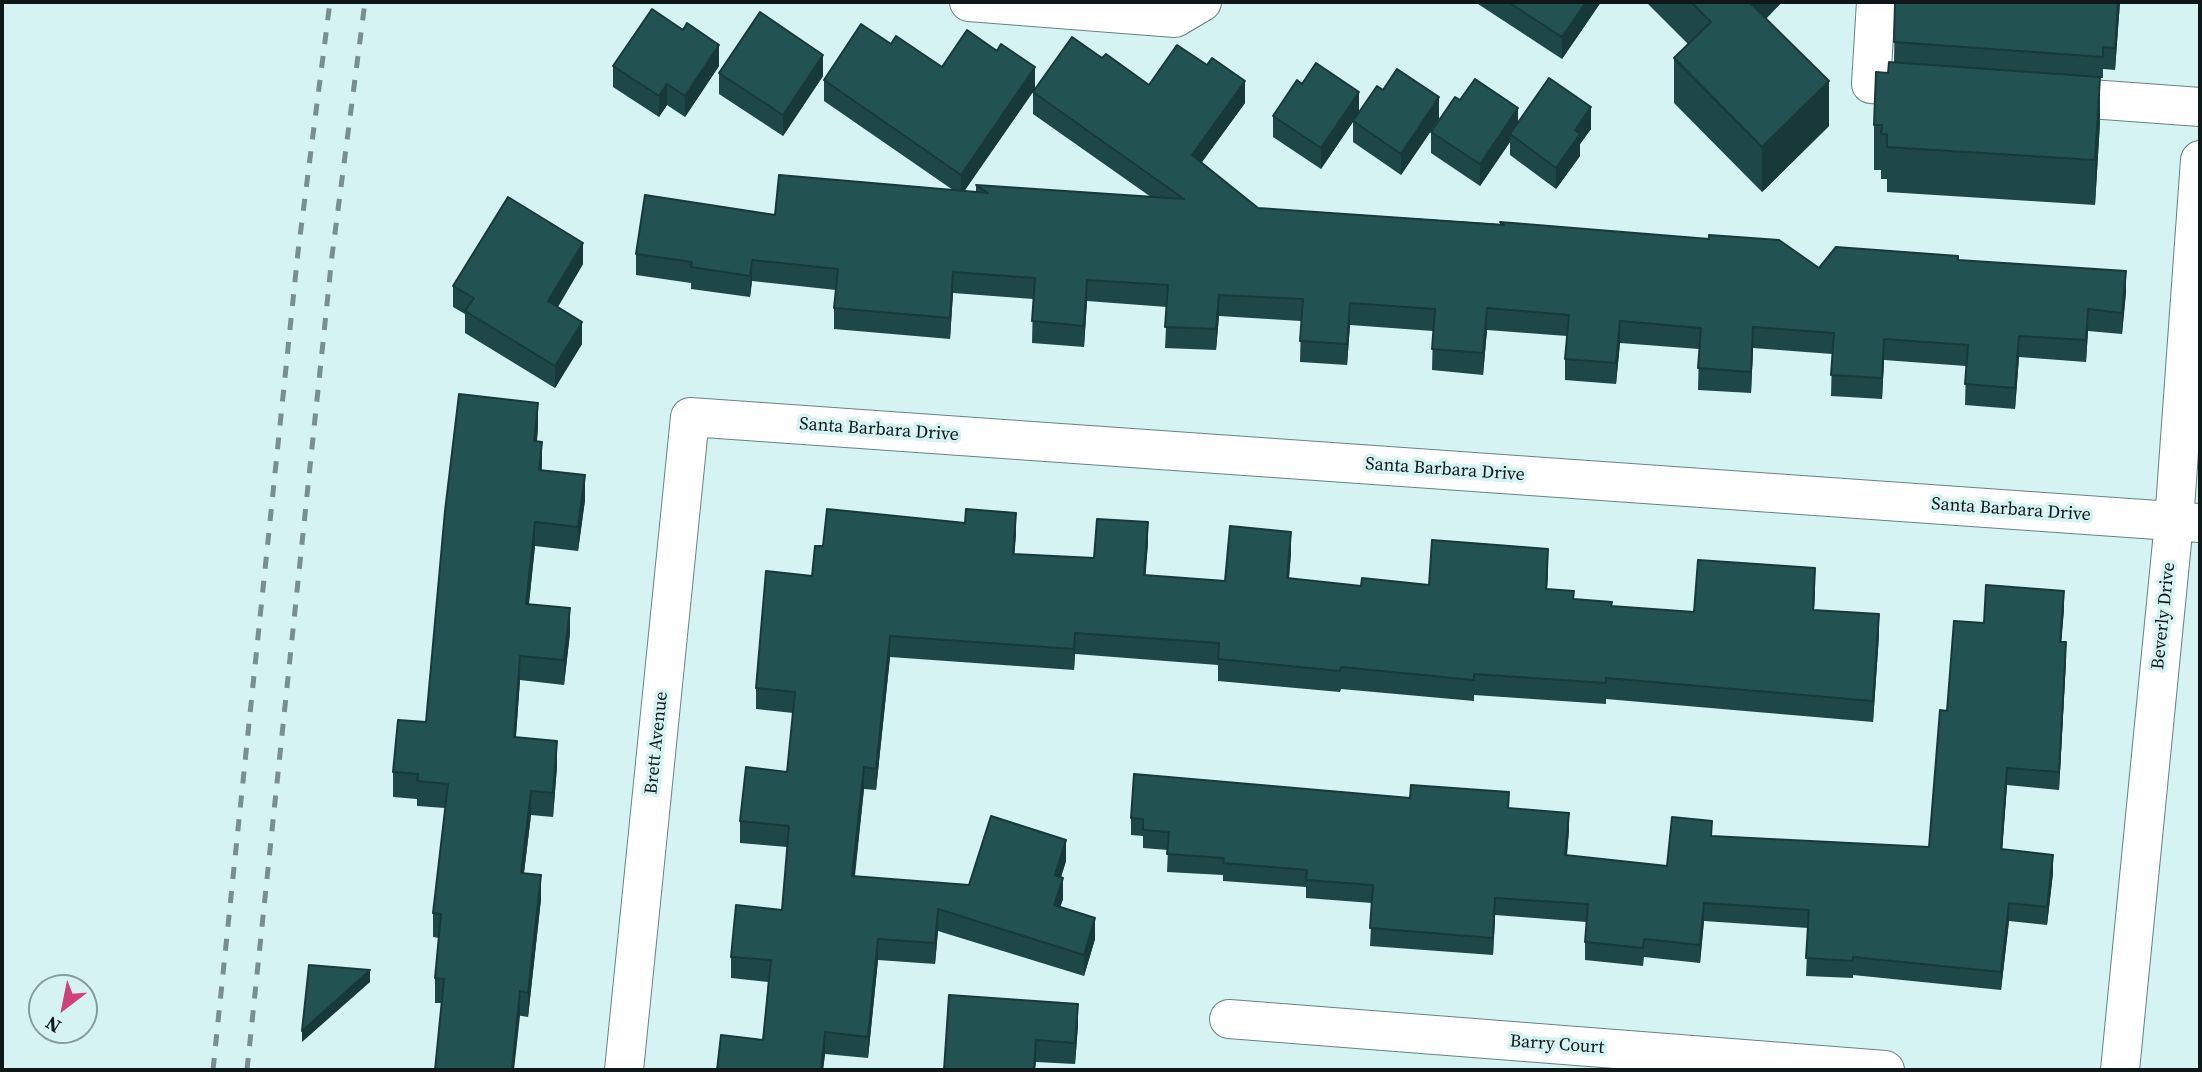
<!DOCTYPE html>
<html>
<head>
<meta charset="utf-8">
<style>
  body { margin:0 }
  #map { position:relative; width:2202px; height:1072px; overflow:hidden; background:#d6f3f4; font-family:"Source Serif 4",serif }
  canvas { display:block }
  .frame { position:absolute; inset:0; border:4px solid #0e1818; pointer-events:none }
  .north { position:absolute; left:28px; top:974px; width:70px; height:70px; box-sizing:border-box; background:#d6f3f4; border:2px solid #869b9c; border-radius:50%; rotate:212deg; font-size:19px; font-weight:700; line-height:28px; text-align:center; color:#0e1818 }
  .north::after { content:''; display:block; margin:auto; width:24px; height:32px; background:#cd4278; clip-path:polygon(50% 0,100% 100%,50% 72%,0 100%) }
</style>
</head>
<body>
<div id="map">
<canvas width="2202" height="1072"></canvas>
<div class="frame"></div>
<div class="north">N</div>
</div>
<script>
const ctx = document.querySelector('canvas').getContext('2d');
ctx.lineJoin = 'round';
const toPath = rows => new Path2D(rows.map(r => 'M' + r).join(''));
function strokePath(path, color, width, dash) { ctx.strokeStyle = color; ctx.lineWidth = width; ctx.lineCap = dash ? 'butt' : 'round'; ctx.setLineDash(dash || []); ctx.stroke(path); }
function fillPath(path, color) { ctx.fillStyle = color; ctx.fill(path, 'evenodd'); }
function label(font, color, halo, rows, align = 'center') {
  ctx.font = font + ' "Source Serif 4",serif'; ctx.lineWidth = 7; ctx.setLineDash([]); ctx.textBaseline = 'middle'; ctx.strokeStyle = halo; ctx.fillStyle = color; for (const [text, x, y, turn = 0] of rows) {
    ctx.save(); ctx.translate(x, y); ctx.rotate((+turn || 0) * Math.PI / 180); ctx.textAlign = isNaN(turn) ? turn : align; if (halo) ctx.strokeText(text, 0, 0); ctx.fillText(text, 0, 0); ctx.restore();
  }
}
const minor = toPath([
  [969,2,1175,18,1202,2],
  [1876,2,1871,84,1926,88],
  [2049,96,2200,107],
  [1229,1019,1885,1070],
  [624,1070,690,417,2200,523],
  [2120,1070,2174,522,2200,160]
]);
strokePath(minor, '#678282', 40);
strokePath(minor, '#fff', 38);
strokePath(toPath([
  [213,1070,298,252,330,2],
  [247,1070,332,256,365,2]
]), '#798e8e', 5, [12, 12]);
fillPath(toPath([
  [1475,2,1601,2,1562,59],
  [1646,2,1780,2,1780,4,1766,19,1829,126,1762,192,1674,103,1674,58,1688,44],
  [1895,2,2120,2,2115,70,2103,69,2103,78,2100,78,2100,122,2095,205,1887,192,1887,179,1881,179,1881,170,1874,170,1874,125,1888,73,1894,62],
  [683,30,719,66,685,117,667,105,659,117,613,87,613,66],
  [891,44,942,67,1035,89,964,191,976,192,976,185,1151,197,1033,114,1033,92,1102,58,1149,85,1245,103,1201,163,1258,208,1500,224,1500,222,1819,268,1958,260,2126,292,2122,334,2088,331,2086,362,2019,357,2015,409,1965,405,1966,366,1884,360,1882,399,1831,396,1832,354,1753,348,1751,393,1698,390,1699,349,1620,343,1616,384,1565,380,1565,359,1567,336,1487,330,1483,375,1432,370,1433,331,1350,325,1347,365,1300,362,1301,321,1219,316,1216,350,1165,348,1167,307,1087,301,1084,347,1032,343,1033,299,953,293,950,339,834,329,834,308,836,290,752,281,750,297,691,289,691,283,636,275,636,254,775,215,953,190,824,101,824,80],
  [719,73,823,76,783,136,719,94],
  [1302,84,1359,112,1439,119,1401,175,1353,142,1353,122,1321,169,1273,137,1273,116],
  [1460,100,1518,122,1591,129,1580,144,1580,156,1556,189,1510,155,1510,142,1480,186,1431,153,1431,132],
  [583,264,558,307,582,344,555,388,465,333,465,314,453,307,453,286],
  [538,428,537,441,542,470,585,500,578,551,535,546,529,604,570,633,564,685,520,680,516,737,557,766,553,817,531,815,524,873,541,899,528,1017,442,1003,435,1003,435,978,439,938,433,937,433,913,445,808,417,806,417,799,393,797,393,772,426,722],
  [1016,534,1014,554,1094,558,1148,543,1145,575,1225,581,1291,553,1289,578,1361,586,1429,585,1548,570,1547,589,1574,599,1612,606,1694,612,1815,590,1814,610,1879,635,1873,722,1606,699,1606,704,1474,695,1474,701,1341,689,1340,692,1218,681,1218,665,1075,654,1074,670,890,657,876,790,864,789,855,876,969,885,1066,861,1061,877,1063,899,1060,907,1095,939,1084,976,938,931,935,964,878,960,868,1058,825,1054,823,1070,717,1070,763,1040,768,982,731,978,731,957,782,910,787,847,740,843,740,821,787,772,793,713,756,709,756,688,812,576,823,546],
  [2064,609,2061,642,2066,660,2059,790,2007,785,2002,850,2053,873,2047,925,2009,921,2001,990,1853,975,1853,978,1806,976,1808,928,1704,921,1700,963,1644,957,1643,966,1585,960,1585,942,1587,922,1495,915,1493,955,1370,946,1372,903,1306,898,1306,887,1223,881,1223,875,1167,872,1168,850,1143,848,1143,836,1131,835,1131,818,1509,808,1569,830,1567,856,1667,866,1712,837,1929,847,1947,711,1984,623],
  [949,995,1078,1025,1075,1064,1036,1062]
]), '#1e4747');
fillPath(toPath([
  [1586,2,1601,2,1562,59,1562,37],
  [1743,2,1780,2,1780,4,1743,42],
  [2118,2,2120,2,2115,70,2115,48],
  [719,45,719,66,685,117,685,96],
  [823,55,823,76,783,136,783,115],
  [1035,67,1035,89,961,196,961,175],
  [2100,77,2100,122,2095,205,2095,160],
  [1245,81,1245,103,1192,176,1192,155],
  [1829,81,1829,126,1762,192,1762,147],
  [667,84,667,105,659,117,659,96],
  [1359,92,1359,113,1321,169,1321,148],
  [1439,97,1439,119,1401,175,1401,154],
  [1591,107,1591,129,1580,144,1580,156,1556,189,1556,168,1575,130],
  [1518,108,1518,129,1510,134,1510,142,1480,186,1480,164],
  [583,243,583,264,548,323,548,301],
  [752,260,752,281,750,297,750,276],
  [2126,271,2126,292,2122,334,2122,313],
  [953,272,953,293,950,339,950,318],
  [1087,280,1087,301,1084,347,1084,326],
  [1219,295,1219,316,1216,350,1216,329],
  [1350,303,1350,325,1347,365,1347,344],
  [1487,308,1487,330,1483,375,1483,353],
  [2088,309,2088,331,2086,362,2086,340],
  [1620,321,1620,343,1616,384,1616,363],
  [582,322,582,344,555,388,555,366],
  [1753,327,1753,348,1751,393,1751,372],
  [2019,336,2019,357,2015,409,2015,388],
  [1884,339,1884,360,1882,399,1882,378],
  [538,403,538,428,534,465,534,441],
  [542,442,542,466,539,494,539,470],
  [585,475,585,500,578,551,578,527],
  [1016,513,1016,534,1013,575,1013,554],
  [535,522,535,546,526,629,526,604],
  [1148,522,1148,543,1144,596,1144,575],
  [1291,532,1291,553,1287,600,1287,578],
  [1548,549,1548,570,1546,610,1546,589],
  [1815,568,1815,590,1813,631,1813,610],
  [2064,591,2064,609,2060,659,2060,642],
  [570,608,570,633,564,685,564,660],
  [1879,614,1879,635,1873,722,1873,701],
  [1075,633,1075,654,1074,670,1074,649],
  [890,636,890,657,876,790,876,769],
  [2066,642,2066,660,2059,790,2059,772],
  [520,656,520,680,514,761,514,737],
  [557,741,557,766,553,817,553,793],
  [864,767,864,789,852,897,852,876],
  [2007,768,2007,785,2001,867,2001,849],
  [531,791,531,815,521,897,521,873],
  [1569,813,1569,830,1565,873,1565,855],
  [1066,840,1066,861,1055,896,1055,875],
  [2053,855,2053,873,2047,925,2047,907],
  [541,875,541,899,528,1017,528,993],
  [1063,878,1063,899,1054,926,1054,905],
  [1495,898,1495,915,1493,955,1493,938],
  [1704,903,1704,921,1700,963,1700,945],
  [2009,903,2009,921,2001,990,2001,972],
  [938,909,938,931,935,964,935,943],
  [1095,918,1095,939,1084,976,1084,955],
  [878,939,878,960,868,1058,868,1037],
  [370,970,370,982,302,1042,302,1031],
  [520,991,520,1016,514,1070,512,1070],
  [1078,1004,1078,1025,1075,1064,1075,1043],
  [825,1032,825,1054,823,1070,821,1070],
  [1036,1040,1036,1062,1035,1070,1034,1070]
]), '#18393a');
const building = toPath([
  [1508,2,1586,2,1562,37,1508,2],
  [1691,2,1749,2,1829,81,1762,147,1674,58,1711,22,1691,2],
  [1895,2,2118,2,2115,48,2103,47,2103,57,1894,42,1895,2],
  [652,9,683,30,687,23,719,45,685,96,667,84,659,96,613,66,652,9],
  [760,12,823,55,783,115,719,73,760,12],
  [861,24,891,44,896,36,942,67,967,30,997,51,1001,44,1035,67,961,175,824,80,861,24],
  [1072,37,1102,58,1106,54,1149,85,1177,45,1207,65,1212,58,1245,81,1192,155,1258,208,1504,225,1500,222,1709,239,1709,235,1779,240,1819,268,1836,247,1958,256,1958,260,2126,271,2122,313,2088,309,2086,340,2019,336,2015,388,1965,384,1968,345,1884,339,1882,378,1831,375,1834,333,1753,327,1751,372,1698,368,1701,328,1620,321,1616,363,1565,359,1569,315,1487,308,1483,353,1432,349,1435,309,1350,303,1347,344,1300,341,1303,299,1219,295,1216,329,1165,327,1168,285,1087,280,1084,326,1032,321,1035,278,953,272,950,318,834,308,838,269,752,260,750,276,691,267,692,262,636,254,645,195,775,215,779,175,988,193,976,185,1184,199,1033,92,1072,37],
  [1889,62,2100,77,2095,160,1887,147,1887,134,1881,134,1882,125,1874,125,1876,72,1888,73,1889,62],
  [1316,63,1359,92,1321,148,1273,116,1297,80,1302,84,1316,63],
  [1397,69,1439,97,1401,154,1353,121,1377,86,1383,90,1397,69],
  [1549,78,1591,107,1575,130,1580,134,1556,168,1510,134,1549,78],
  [1475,79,1518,108,1480,164,1431,132,1455,97,1460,100,1475,79],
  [508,197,583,243,548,301,582,322,555,366,465,311,474,298,453,286,508,197],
  [459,394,538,403,534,441,542,442,539,470,585,475,578,527,535,522,526,604,570,608,564,660,520,656,514,737,557,741,553,793,531,791,521,873,541,875,528,993,520,991,512,1070,435,1070,444,979,435,978,441,914,433,913,448,784,417,781,418,774,393,772,398,720,426,722,445,511,459,394],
  [827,509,965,523,966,509,1016,513,1013,554,1094,558,1097,519,1148,522,1144,575,1225,581,1230,526,1291,532,1287,578,1361,586,1362,578,1429,585,1432,540,1548,549,1546,589,1574,591,1573,599,1612,602,1611,606,1694,612,1698,560,1815,568,1813,610,1879,614,1873,701,1606,678,1606,683,1474,674,1474,680,1341,667,1340,671,1218,659,1219,643,1075,633,1074,649,890,636,876,769,864,767,852,876,969,885,991,816,1066,840,1055,875,1063,878,1054,905,1095,918,1084,955,938,909,935,943,878,939,868,1037,825,1032,821,1070,717,1070,721,1035,763,1040,771,960,731,957,736,905,782,910,789,826,740,821,746,767,787,772,795,692,756,688,766,571,812,576,815,546,823,546,827,509],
  [1986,585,2064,591,2060,642,2066,642,2059,772,2007,768,2001,849,2053,855,2047,907,2009,903,2001,972,1853,957,1853,961,1806,958,1809,910,1704,903,1700,945,1644,939,1643,948,1585,942,1588,904,1495,898,1493,938,1370,928,1373,885,1306,880,1307,870,1223,863,1224,858,1167,854,1169,832,1143,830,1143,819,1131,818,1134,774,1410,798,1411,785,1509,792,1508,808,1569,813,1565,855,1667,866,1672,817,1712,821,1711,836,1929,847,1940,710,1947,711,1954,621,1984,623,1986,585],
  [309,965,370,970,302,1031,309,965],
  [949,995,1078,1004,1075,1043,1036,1040,1034,1070,944,1070,949,995]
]);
fillPath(building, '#235253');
strokePath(building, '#18393a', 2);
label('18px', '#0e1818', '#d6f3f4', [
  ["Santa Barbara Drive",879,430,4],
  ["Santa Barbara Drive",1445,470,4],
  ["Santa Barbara Drive",2011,510,4],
  ["Beverly Drive",2164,616,-84],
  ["Brett Avenue",657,743,-84],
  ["Barry Court",1557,1045,4]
]);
</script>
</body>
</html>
